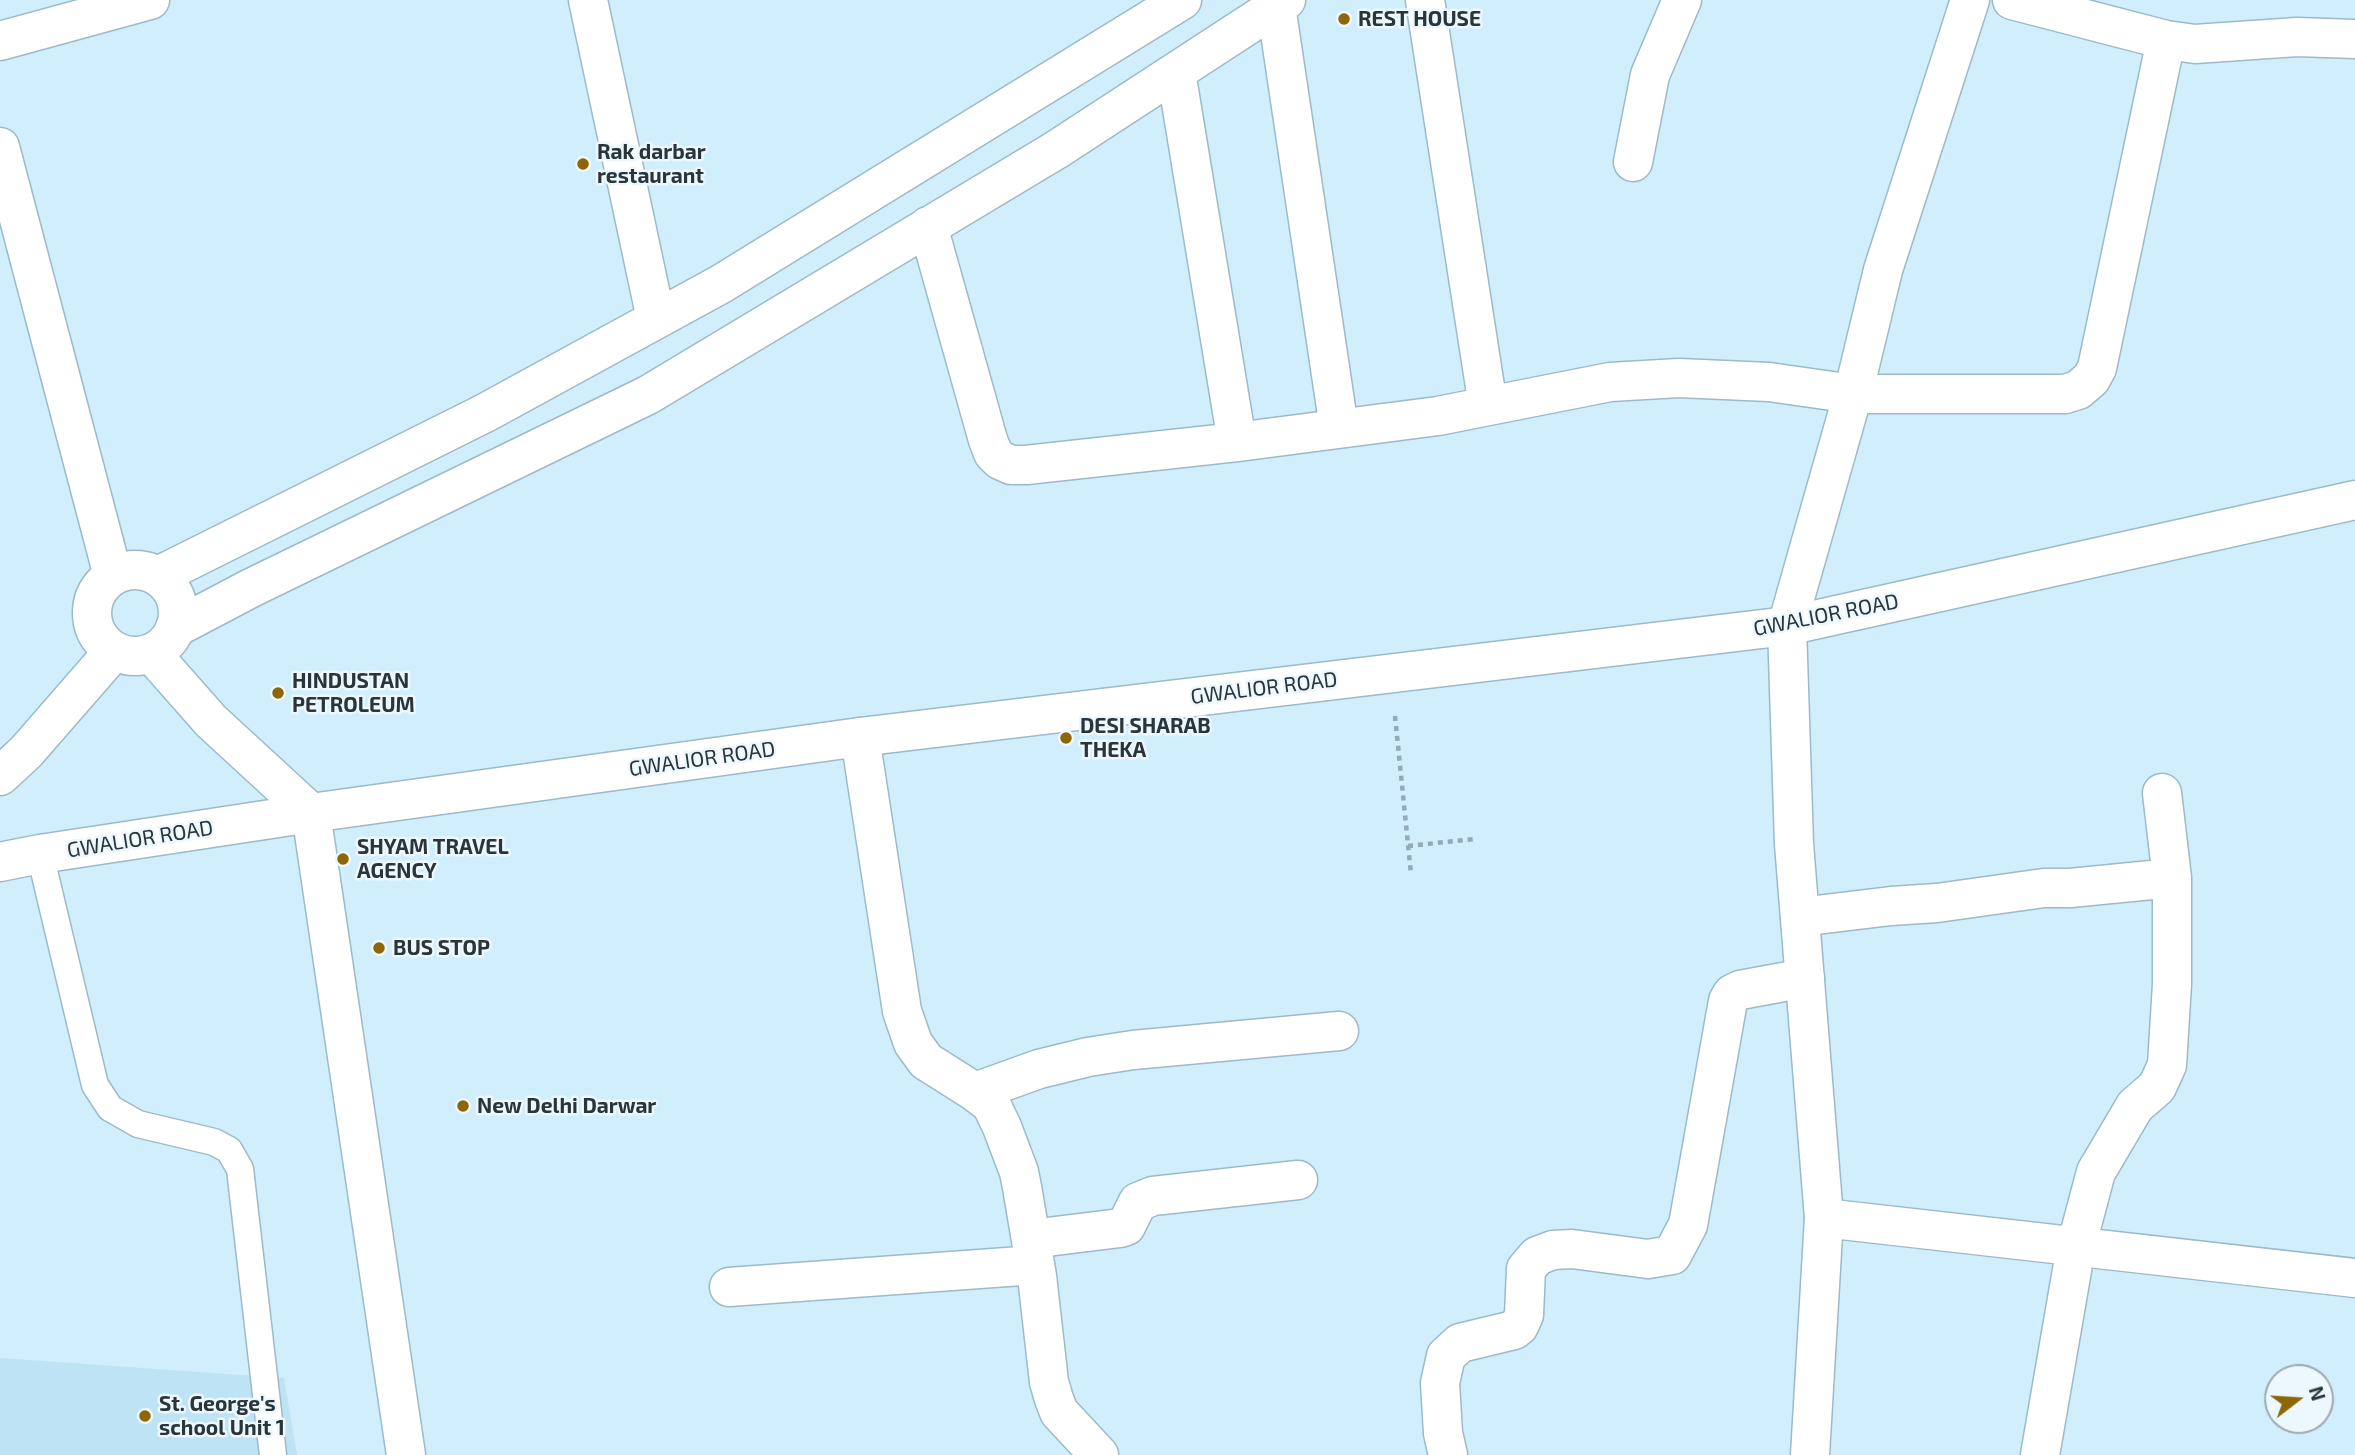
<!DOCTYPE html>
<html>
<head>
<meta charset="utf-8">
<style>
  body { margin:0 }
  #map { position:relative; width:2355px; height:1455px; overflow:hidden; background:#d0eefc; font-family:"Exo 2",sans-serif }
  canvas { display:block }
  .north { position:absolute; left:2264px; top:1364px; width:70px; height:70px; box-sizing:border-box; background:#ecf8fe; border:2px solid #9eaab0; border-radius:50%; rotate:73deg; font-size:19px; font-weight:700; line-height:28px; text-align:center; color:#29353a }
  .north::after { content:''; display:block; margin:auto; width:24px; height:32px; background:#8c6608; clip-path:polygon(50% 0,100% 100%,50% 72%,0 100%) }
</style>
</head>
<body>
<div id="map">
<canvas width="2355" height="1455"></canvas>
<div class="north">N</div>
</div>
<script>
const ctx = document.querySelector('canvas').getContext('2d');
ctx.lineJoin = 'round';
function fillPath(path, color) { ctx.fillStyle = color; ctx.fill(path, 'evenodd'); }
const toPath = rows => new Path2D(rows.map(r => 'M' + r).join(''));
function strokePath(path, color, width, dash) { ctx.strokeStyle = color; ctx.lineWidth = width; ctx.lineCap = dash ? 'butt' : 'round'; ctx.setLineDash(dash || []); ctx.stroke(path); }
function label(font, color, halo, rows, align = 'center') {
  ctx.font = font + ' "Exo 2",sans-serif'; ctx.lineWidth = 5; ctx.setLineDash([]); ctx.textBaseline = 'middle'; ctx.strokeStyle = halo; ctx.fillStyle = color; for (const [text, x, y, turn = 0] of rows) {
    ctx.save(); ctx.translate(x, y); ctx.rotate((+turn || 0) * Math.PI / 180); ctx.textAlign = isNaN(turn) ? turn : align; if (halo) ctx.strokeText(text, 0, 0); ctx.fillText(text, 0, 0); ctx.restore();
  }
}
fillPath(toPath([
  [0,1358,284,1378,297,1455,0,1455]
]), '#bee3f5');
const service = toPath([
  [40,854,95,1085,110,1108,138,1124,214,1142,229,1150,240,1169,273,1455]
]);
const minor = toPath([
  [588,0,656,319],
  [1425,0,1488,406],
  [2012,0,2166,40,2195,44,2297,37,2355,39],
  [1276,6,1339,428],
  [0,41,150,0],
  [1176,72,1237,442],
  [1633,162,1650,75,1682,0],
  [928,226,988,440,993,453,1000,460,1011,465,1026,465,1237,442,1438,416,1610,382,1679,378,1769,382,1853,394,2065,394,2078,390,2091,379,2097,368,2166,40],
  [158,576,485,413,721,284,1182,0],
  [175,628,251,588,648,395,1056,150,1286,0],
  [860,737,902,1011,913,1043,926,1061,975,1092,991,1104,1002,1127,1019,1172,1022,1187,1037,1276,1049,1382,1054,1399,1059,1412,1099,1455],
  [1800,917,1891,906,1937,903,2044,888,2070,888,2172,878],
  [975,1092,1039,1069,1088,1057,1133,1050,1339,1031],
  [1824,1218,2355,1278],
  [1031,1239,1120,1228,1126,1226,1138,1202,1153,1196,1298,1180],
  [729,1287,1035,1265],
  [1448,1455,1443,1433,1440,1383,1446,1356,1460,1343,1514,1330,1519,1326,1524,1315,1526,1269,1537,1256,1553,1250,1572,1249,1648,1259,1672,1255,1688,1225,1728,1001,1732,994,1740,990,1805,978],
  [2040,1455,2076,1247,2096,1172,2135,1106,2157,1087,2167,1065,2172,984,2172,878,2162,793]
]);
const tertiary = toPath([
  [0,147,113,576],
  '92 613a43 43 0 1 1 86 0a43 43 0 1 1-86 0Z',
  [151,653,211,721,311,813,406,1455],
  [1810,1455,1824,1218,1794,844,1787,626,1853,394,1883,270,1970,0]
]);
const secondary = toPath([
  [0,776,26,752,114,651],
  [0,862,40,854,311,813,860,737,1787,626,2355,500]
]);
strokePath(service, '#9dbac7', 29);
strokePath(minor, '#9dbac7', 41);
strokePath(tertiary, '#9dbac7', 41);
strokePath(secondary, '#9dbac7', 41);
strokePath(toPath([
  [1395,716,1411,874],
  [1408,846,1474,839]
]), '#93aab5', 4.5, [5, 5]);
strokePath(service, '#fff', 26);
strokePath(minor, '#fff', 38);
strokePath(tertiary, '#fff', 38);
strokePath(secondary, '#fff', 38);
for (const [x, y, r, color] of [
  [1344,19,7,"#8c6608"],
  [583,164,7,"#8c6608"],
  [278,693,7,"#8c6608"],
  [1066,738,7,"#8c6608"],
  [343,859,7,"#8c6608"],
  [379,948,7,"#8c6608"],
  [463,1106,7,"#8c6608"],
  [145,1416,7,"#8c6608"]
]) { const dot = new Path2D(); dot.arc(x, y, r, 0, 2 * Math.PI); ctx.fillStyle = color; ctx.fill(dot); strokePath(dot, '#ecf8fe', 2.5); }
label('bold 21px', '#29353a', '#ecf8fe', [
  ["REST HOUSE",1358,19],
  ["Rak darbar",597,152],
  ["restaurant",597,176],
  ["HINDUSTAN",292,681],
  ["PETROLEUM",292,705],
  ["DESI SHARAB",1080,726],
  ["THEKA",1080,750],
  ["SHYAM TRAVEL",357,847],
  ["AGENCY",357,871],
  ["BUS STOP",393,948],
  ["New Delhi Darwar",477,1106],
  ["St. George's",159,1404],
  ["school Unit 1",159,1428]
], 'left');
label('21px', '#29353a', '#ecf8fe', [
  ["GWALIOR ROAD",1826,615,-11],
  ["GWALIOR ROAD",1264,688,-7],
  ["GWALIOR ROAD",702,759,-8],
  ["GWALIOR ROAD",140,839,-9]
]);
</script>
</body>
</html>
